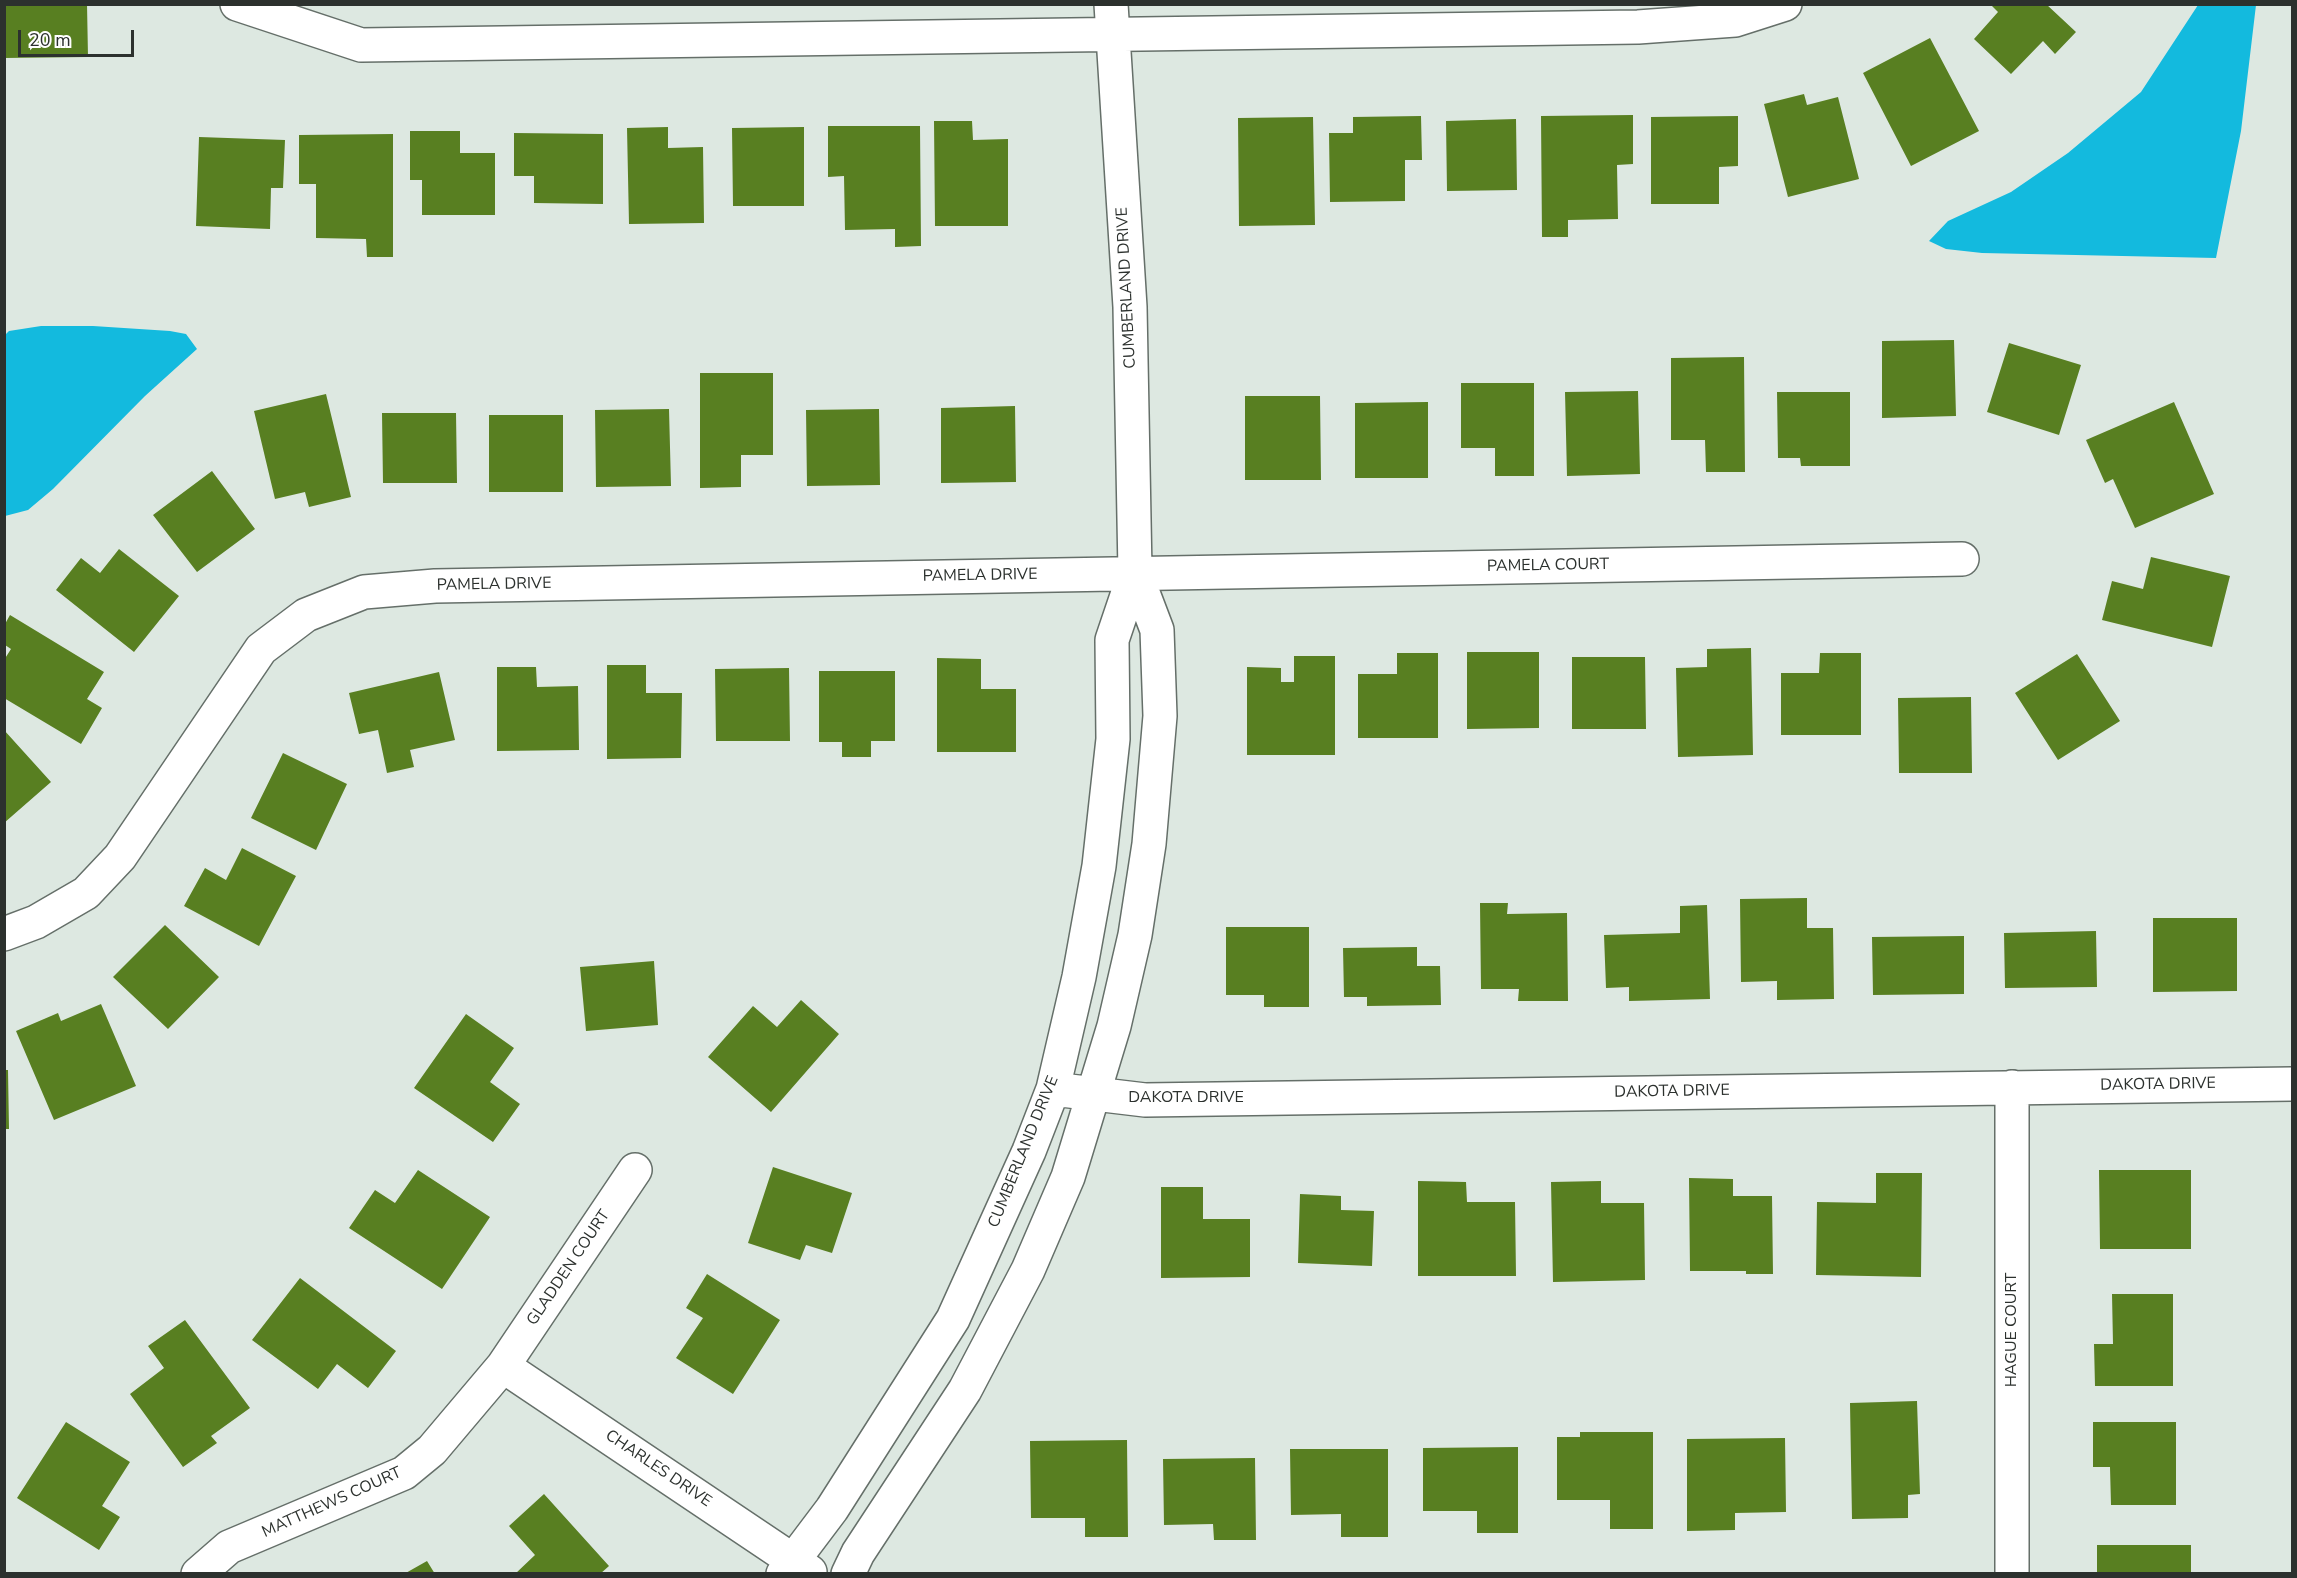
<!DOCTYPE html>
<html>
<head>
<meta charset="utf-8">
<style>
  body { margin:0 }
  #map { position:relative; width:2297px; height:1578px; overflow:hidden; background:#dde8e1; font-family:"Nunito Sans",sans-serif }
  canvas { display:block }
  .frame { position:absolute; inset:0; border:6px solid #2c312e; pointer-events:none }
  .scale { position:absolute; left:18px; top:30px; width:116px; height:27px; box-sizing:border-box; border:3px solid #2c312e; border-top:0; padding-left:8px; font-size:18px; line-height:21px; white-space:nowrap; color:#2c312e; -webkit-text-stroke:4px #fff; paint-order:stroke }
</style>
</head>
<body>
<div id="map">
<canvas width="2297" height="1578"></canvas>
<div class="frame"></div>
<div class="scale">20 m</div>
</div>
<script>
const ctx = document.querySelector('canvas').getContext('2d');
ctx.lineJoin = 'round';
function fillPath(path, color) { ctx.fillStyle = color; ctx.fill(path, 'evenodd'); }
const toPath = rows => new Path2D(rows.map(r => 'M' + r).join(''));
function strokePath(path, color, width, dash) { ctx.strokeStyle = color; ctx.lineWidth = width; ctx.lineCap = dash ? 'butt' : 'round'; ctx.setLineDash(dash || []); ctx.stroke(path); }
function label(font, color, halo, rows, align = 'center') {
  ctx.font = font + ' "Nunito Sans",sans-serif'; ctx.lineWidth = 6; ctx.setLineDash([]); ctx.textBaseline = 'middle'; ctx.strokeStyle = halo; ctx.fillStyle = color; for (const [text, x, y, turn = 0] of rows) {
    ctx.save(); ctx.translate(x, y); ctx.rotate((+turn || 0) * Math.PI / 180); ctx.textAlign = isNaN(turn) ? turn : align; if (halo) ctx.strokeText(text, 0, 0); ctx.fillText(text, 0, 0); ctx.restore();
  }
}
fillPath(toPath([
  [2198,5,2256,5,2241,131,2216,258,1982,253,1946,249,1929,241,1948,221,2011,192,2068,153,2141,92],
  [41,326,93,326,170,331,186,334,197,349,145,396,53,489,28,510,5,516,5,335,9,331]
]), '#13bade');
fillPath(toPath([
  [4,4,87,4,88,57,4,58],
  [1990,4,2046,4,2076,32,2055,54,2043,41,2011,74,1974,39,1998,12],
  [1930,38,1979,131,1911,166,1863,73],
  [1804,94,1807,105,1838,97,1859,179,1788,197,1764,104],
  [1633,115,1633,164,1617,165,1618,219,1568,220,1568,237,1542,237,1541,116],
  [1421,116,1422,160,1405,160,1405,201,1330,202,1329,133,1353,133,1353,117],
  [1738,116,1738,166,1719,167,1719,204,1651,204,1651,117],
  [1313,117,1315,225,1239,226,1238,118],
  [1516,119,1517,190,1447,191,1446,121],
  [934,121,972,121,973,140,1008,139,1008,226,935,226],
  [828,126,920,126,921,246,895,247,895,229,845,230,844,176,828,177],
  [668,127,668,148,703,147,704,223,629,224,627,128],
  [804,127,804,206,733,206,732,128],
  [410,131,460,131,460,153,495,153,495,215,422,215,422,180,410,180],
  [514,133,603,134,603,204,534,203,534,176,514,176],
  [393,134,393,257,367,257,366,239,316,238,316,184,299,184,299,135],
  [199,137,285,140,283,188,271,188,270,229,196,226],
  [1954,340,1956,416,1882,418,1882,341],
  [2009,343,2081,365,2059,435,1987,412],
  [1744,357,1745,472,1706,472,1705,440,1671,440,1671,358],
  [700,373,773,373,773,455,741,455,741,487,700,488],
  [1461,383,1534,383,1534,476,1495,476,1495,448,1461,448],
  [1638,391,1640,474,1567,476,1565,392],
  [1777,392,1850,392,1850,466,1801,466,1800,458,1778,458],
  [326,394,351,497,309,507,305,492,275,499,254,411],
  [1245,396,1320,396,1321,480,1245,480],
  [1428,402,1428,478,1355,478,1355,403],
  [2174,402,2214,494,2135,528,2113,479,2105,483,2086,440],
  [1015,406,1016,482,941,483,941,408],
  [669,409,671,486,596,487,595,410],
  [879,409,880,485,807,486,806,410],
  [382,413,456,413,457,483,383,483],
  [489,415,563,415,563,492,489,492],
  [212,471,255,529,197,572,153,515],
  [119,549,179,596,134,652,56,590,81,558,100,573],
  [2151,557,2230,576,2212,647,2102,620,2112,581,2143,589],
  [10,615,104,672,87,699,102,708,81,744,4,698,4,660,11,649,5,645,5,624],
  [1751,648,1753,755,1678,757,1676,668,1707,667,1707,649],
  [1467,652,1539,652,1539,728,1467,729],
  [1397,653,1438,653,1438,738,1358,738,1358,674,1397,674],
  [1820,653,1861,653,1861,735,1781,735,1781,673,1819,673],
  [2077,654,2120,721,2058,760,2015,693],
  [1294,656,1335,656,1335,755,1247,755,1247,667,1281,668,1281,682,1294,682],
  [1572,657,1645,657,1646,729,1572,729],
  [937,658,981,659,981,689,1016,689,1016,752,937,752],
  [607,665,646,665,646,693,682,693,681,758,607,759],
  [497,667,536,667,537,687,578,686,579,750,497,751],
  [789,668,790,741,716,741,715,669],
  [819,671,895,671,895,741,871,741,871,757,842,757,842,742,819,742],
  [439,672,455,740,410,750,414,767,387,773,378,730,359,734,349,693],
  [1971,697,1972,773,1899,773,1898,698],
  [4,730,51,782,4,823],
  [283,753,347,784,316,850,251,818],
  [242,848,296,876,259,946,184,906,205,868,226,880],
  [1807,898,1807,928,1833,928,1834,999,1777,1000,1777,981,1741,982,1740,899],
  [1480,903,1508,903,1507,914,1567,913,1568,1001,1518,1001,1519,989,1481,989],
  [1707,905,1710,999,1629,1001,1629,987,1606,988,1604,935,1680,933,1680,906],
  [2153,918,2237,918,2237,991,2153,992],
  [165,925,219,977,168,1029,113,977],
  [1226,927,1309,927,1309,1007,1264,1007,1264,995,1226,995],
  [2096,931,2097,987,2005,988,2004,933],
  [1964,936,1964,994,1873,995,1872,937],
  [1417,947,1417,966,1440,966,1441,1005,1367,1006,1367,997,1344,997,1343,948],
  [654,961,658,1025,586,1031,580,967],
  [801,1000,839,1034,771,1112,708,1057,753,1006,777,1027],
  [101,1004,136,1086,54,1120,16,1031,58,1013,61,1021],
  [466,1014,514,1048,490,1082,520,1104,493,1142,414,1088],
  [4,1070,8,1070,9,1129,4,1129],
  [773,1167,852,1193,832,1253,806,1245,800,1260,748,1243],
  [418,1170,490,1217,442,1289,349,1228,375,1190,395,1203],
  [2099,1170,2191,1170,2191,1249,2100,1249],
  [1876,1173,1922,1173,1921,1277,1816,1275,1817,1202,1876,1203],
  [1689,1178,1733,1179,1733,1196,1772,1196,1773,1274,1746,1274,1746,1271,1690,1271],
  [1418,1181,1466,1182,1467,1202,1515,1202,1516,1276,1418,1276],
  [1601,1181,1601,1203,1644,1203,1645,1280,1553,1282,1551,1182],
  [1161,1187,1203,1187,1203,1219,1250,1219,1250,1277,1161,1278],
  [1300,1194,1341,1196,1341,1210,1374,1211,1372,1266,1298,1263],
  [707,1274,780,1320,733,1394,676,1358,703,1318,686,1308],
  [300,1278,396,1351,368,1388,337,1364,318,1389,252,1340],
  [2112,1294,2173,1294,2173,1386,2095,1386,2094,1344,2113,1344],
  [185,1320,250,1408,211,1436,217,1443,183,1467,130,1394,164,1368,148,1346],
  [1917,1401,1920,1494,1908,1495,1908,1518,1852,1519,1850,1403],
  [66,1422,130,1462,102,1506,120,1517,99,1550,17,1498],
  [2093,1422,2176,1422,2176,1505,2111,1505,2110,1467,2093,1467],
  [1580,1432,1653,1432,1653,1529,1610,1529,1610,1500,1557,1500,1557,1437,1580,1437],
  [1785,1438,1786,1512,1735,1513,1735,1530,1687,1531,1687,1439],
  [1127,1440,1128,1537,1085,1537,1085,1518,1031,1518,1030,1441],
  [1518,1447,1518,1533,1477,1533,1477,1511,1423,1511,1423,1448],
  [1290,1449,1388,1449,1388,1537,1341,1537,1341,1514,1291,1515],
  [1255,1458,1256,1540,1214,1540,1213,1524,1164,1525,1163,1459],
  [544,1494,609,1566,600,1574,515,1574,535,1555,509,1526],
  [2097,1545,2191,1545,2191,1574,2097,1574],
  [427,1561,435,1574,404,1574]
]), '#587f21');
const minor = toPath([
  [237,4,361,45,1638,27,1735,20,1785,4],
  [4,934,36,922,86,893,120,857,261,649,306,615,364,592,435,586,1962,559],
  [2012,1087,2012,1574],
  [1053,1089,1145,1100,2292,1084],
  [503,1366,810,1572],
  [198,1574,229,1547,404,1473,432,1450,503,1366,635,1170],
  [783,1574,832,1509,953,1319,1029,1151,1053,1089,1079,977,1099,866,1113,739,1112,640,1135,572],
  [848,1574,858,1553,965,1390,1028,1270,1068,1177,1114,1026,1135,935,1149,844,1160,716,1157,630,1135,572,1130,307,1111,4]
]);
strokePath(minor, '#656f69', 36);
strokePath(minor, '#fff', 33);
label('16px', '#2c312e', '#fff', [
  ["CUMBERLAND DRIVE",1127,288,-93],
  ["PAMELA COURT",1548,566,-1],
  ["PAMELA DRIVE",980,576,-1],
  ["PAMELA DRIVE",494,585,-1],
  ["DAKOTA DRIVE",2158,1085,-1],
  ["DAKOTA DRIVE",1672,1092,-1],
  ["DAKOTA DRIVE",1186,1098],
  ["CUMBERLAND DRIVE",1024,1152,-68],
  ["GLADDEN COURT",569,1268,-56],
  ["HAGUE COURT",2012,1330,-90],
  ["CHARLES DRIVE",658,1469,34],
  ["MATTHEWS COURT",332,1503,-24]
]);
</script>
</body>
</html>
